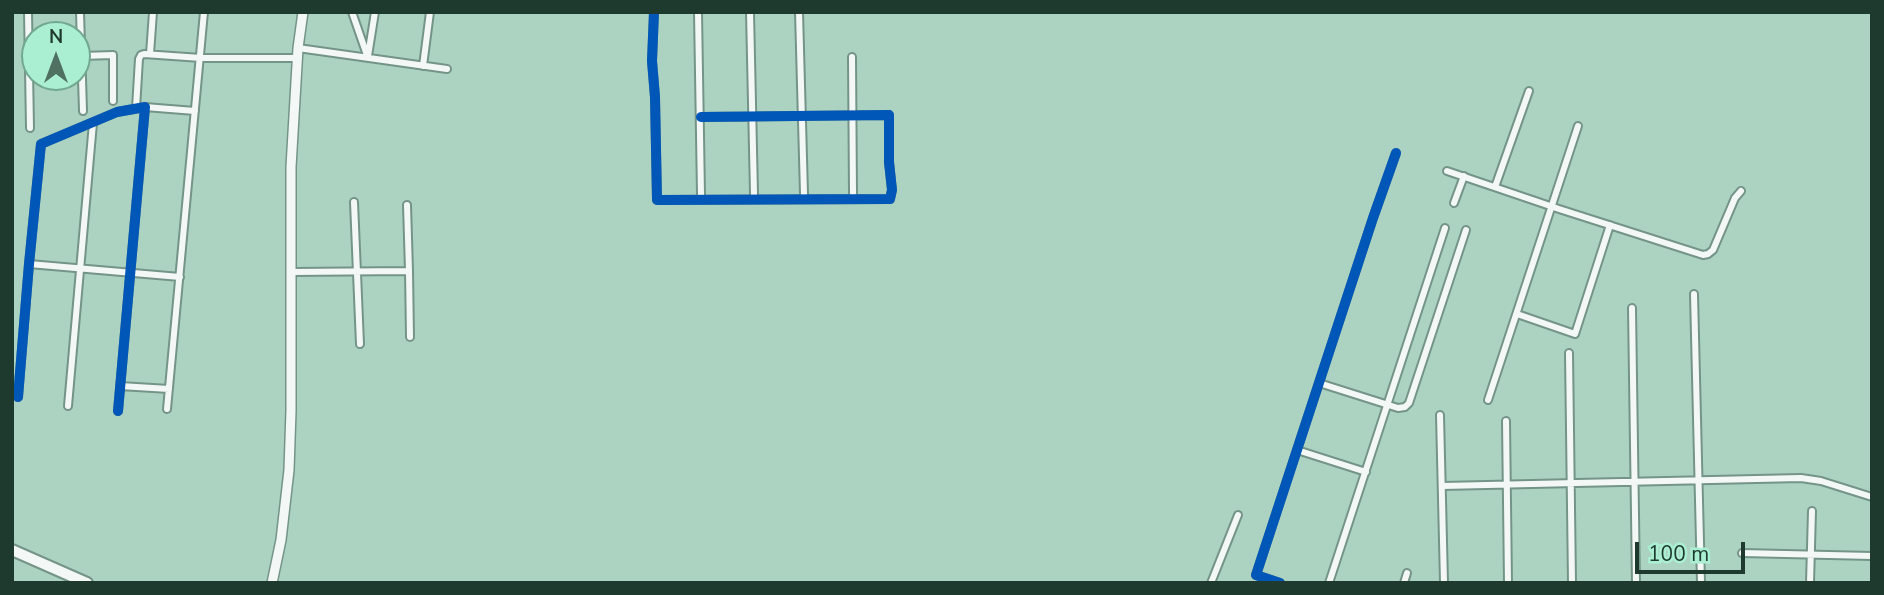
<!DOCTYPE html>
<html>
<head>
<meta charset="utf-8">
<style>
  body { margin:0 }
  #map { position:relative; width:1884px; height:595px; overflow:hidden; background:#acd3c2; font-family:"Nunito Sans",sans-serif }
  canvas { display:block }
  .frame { position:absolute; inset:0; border:14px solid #1e3a2f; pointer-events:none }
  .north { position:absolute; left:21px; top:21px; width:70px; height:70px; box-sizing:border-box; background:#aaefd1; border:2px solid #72a790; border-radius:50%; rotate:0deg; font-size:19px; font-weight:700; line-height:28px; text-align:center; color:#1e3a2f }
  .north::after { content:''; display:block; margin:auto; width:24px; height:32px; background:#507062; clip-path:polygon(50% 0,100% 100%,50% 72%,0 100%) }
  .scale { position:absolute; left:1635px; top:542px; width:110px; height:32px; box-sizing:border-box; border:4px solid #1e3a2f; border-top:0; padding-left:9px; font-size:21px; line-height:24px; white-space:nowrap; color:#1e3a2f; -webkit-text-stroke:5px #aaefd1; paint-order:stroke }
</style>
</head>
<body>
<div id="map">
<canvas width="1884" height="595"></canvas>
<div class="frame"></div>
<div class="north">N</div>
<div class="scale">100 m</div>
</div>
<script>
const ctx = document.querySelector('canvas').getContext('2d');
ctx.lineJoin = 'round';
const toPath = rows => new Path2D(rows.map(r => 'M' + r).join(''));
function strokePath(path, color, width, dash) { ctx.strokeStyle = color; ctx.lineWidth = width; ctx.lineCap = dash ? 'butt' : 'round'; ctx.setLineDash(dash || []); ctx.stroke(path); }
const minor = toPath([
  [28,12,30,128],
  [80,12,83,111],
  [352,12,368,58],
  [654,12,652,61,655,97,657,200,890,199,892,190,889,162,889,115,701,117],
  [698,12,701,195],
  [750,12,754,194],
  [799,12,804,194],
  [298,48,447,69],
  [150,54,153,12],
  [82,56,113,55,113,101],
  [368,56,375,12],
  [852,57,853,193],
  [423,66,430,12],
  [145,107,195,111],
  [136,108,139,59,141,55,144,54,201,58,297,58],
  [1447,171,1559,209,1703,255,1708,254,1713,250,1735,198,1741,191],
  [1495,187,1529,91],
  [354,202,360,344],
  [1454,203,1464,176],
  [29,264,180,277],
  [409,271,410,337],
  [291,272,409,271,407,205],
  [1694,294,1701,583],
  [1632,308,1636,583],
  [1517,314,1575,334,1610,225],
  [1569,353,1572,583],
  [1319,383,1398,408,1405,407,1409,403,1466,230],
  [120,386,169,389],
  [18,397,29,264,41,144,117,112,145,107,118,411],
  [1488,400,1578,126],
  [68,406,93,123],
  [167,409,204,12],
  [1440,415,1444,583],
  [1506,421,1508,583],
  [1297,450,1366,472],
  [1442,486,1801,478,1821,481,1872,497],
  [1742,553,1872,556],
  [1211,583,1238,515],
  [1280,583,1256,575,1373,218,1396,153],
  [1329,583,1445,228],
  [1404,583,1407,573],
  [1810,583,1812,511]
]);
const secondary = toPath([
  [272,583,281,540,289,470,291,411,291,167,298,48,303,12]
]);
const primary = toPath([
  [12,550,87,583]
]);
strokePath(minor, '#749487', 10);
strokePath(secondary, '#749487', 12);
strokePath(primary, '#749487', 14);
strokePath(minor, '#f3f8f6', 6);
strokePath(secondary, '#f3f8f6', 9);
strokePath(primary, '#f3f8f6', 10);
strokePath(toPath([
  [654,12,652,61,655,97,657,200,890,199,892,190,889,162,889,115,701,117],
  [18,397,29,264,41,144,117,112,145,107,118,411],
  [1280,583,1256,575,1373,218,1396,153]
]), '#0057b8', 10);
</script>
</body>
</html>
